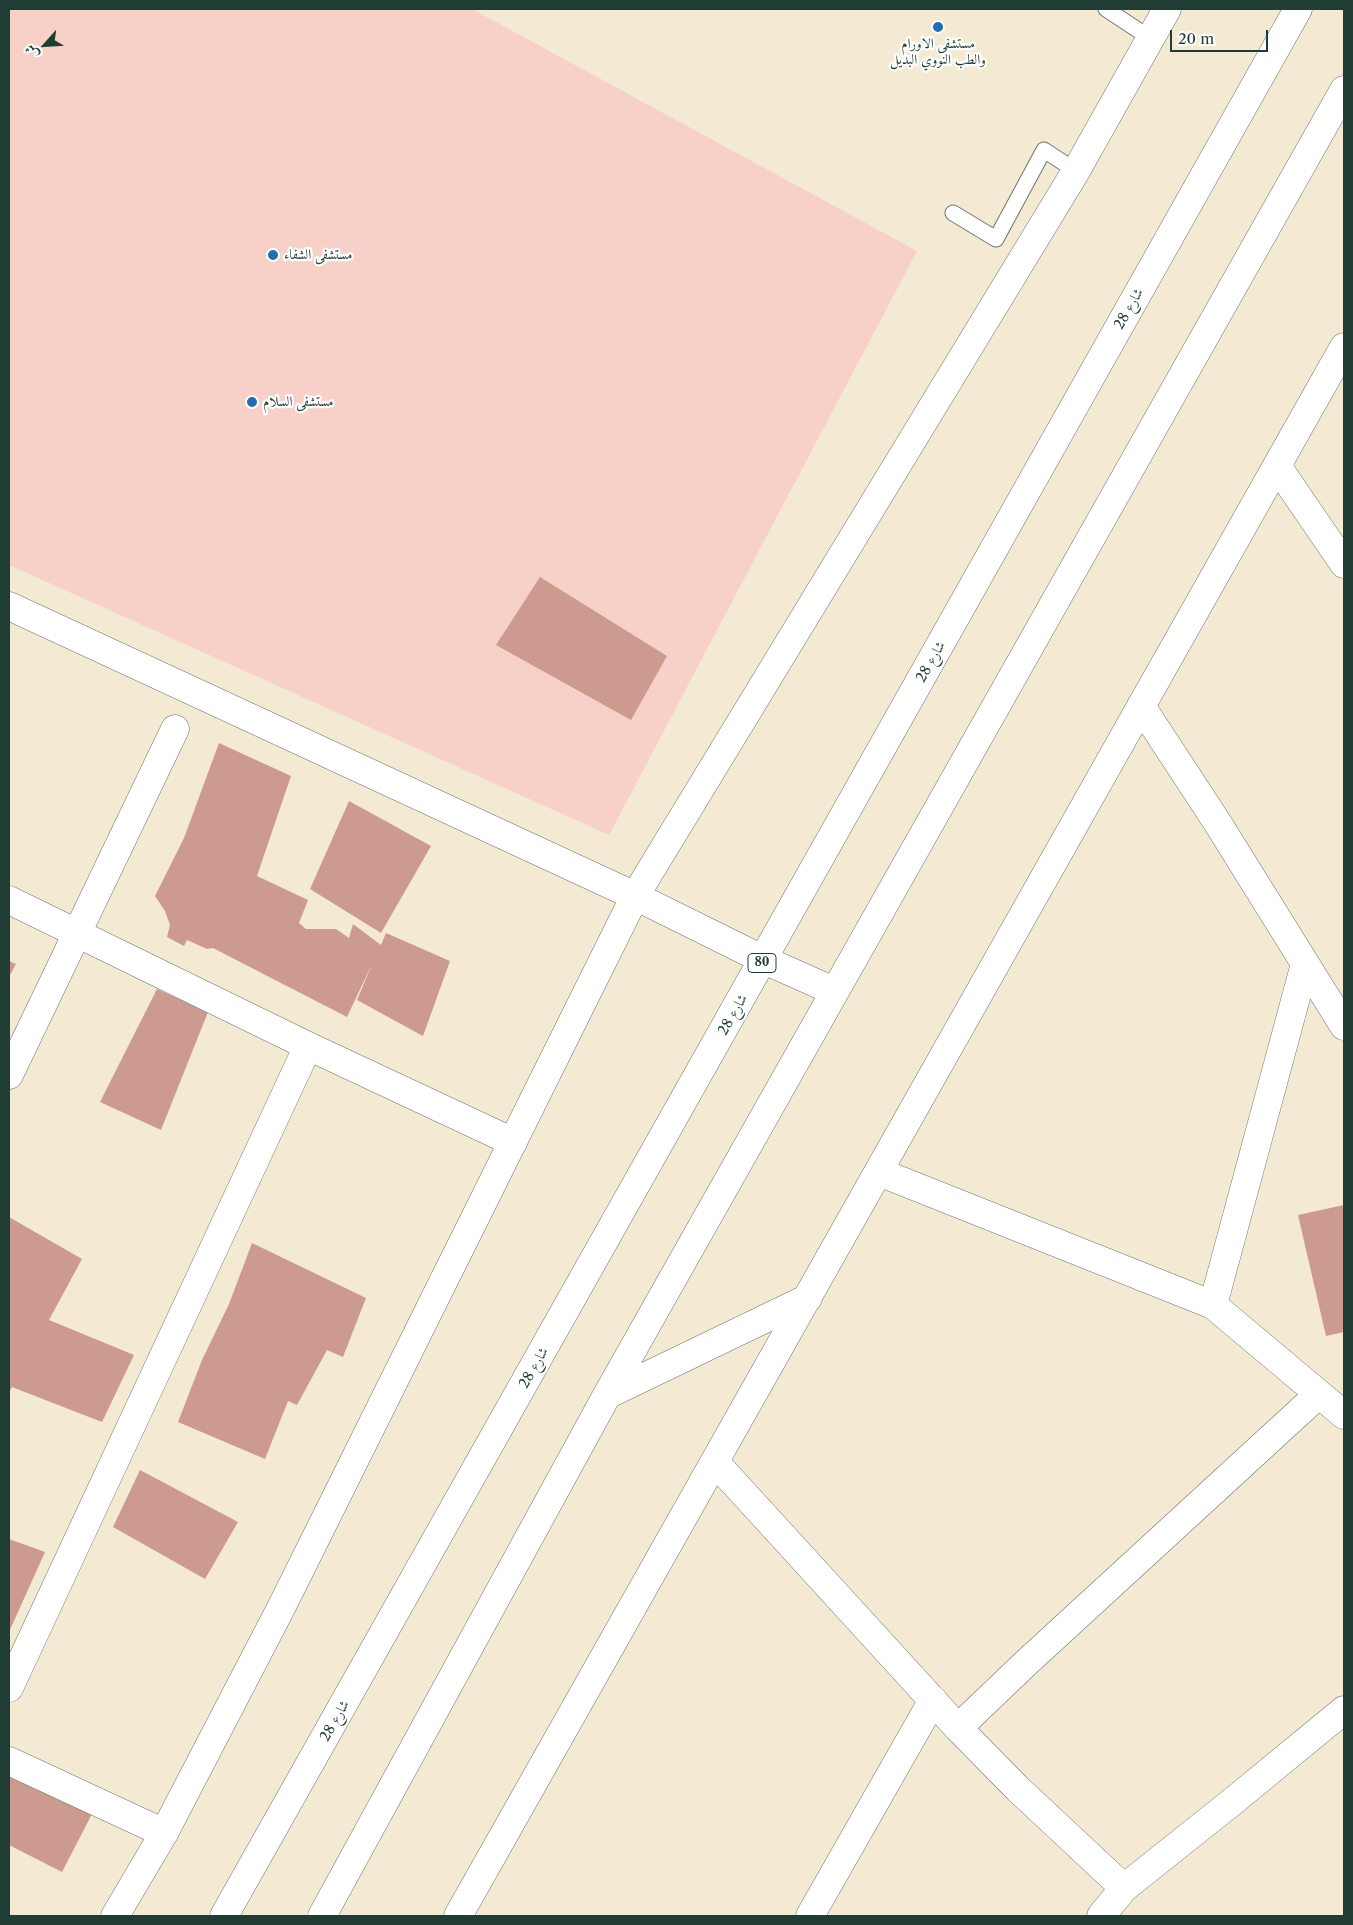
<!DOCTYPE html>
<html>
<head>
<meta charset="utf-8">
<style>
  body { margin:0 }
  #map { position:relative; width:1353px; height:1925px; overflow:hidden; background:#f4e9d2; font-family:"Libre Caslon Text",Amiri,serif }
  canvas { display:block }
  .frame { position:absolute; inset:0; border:10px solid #1f3d34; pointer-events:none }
  .north { position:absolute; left:20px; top:20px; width:50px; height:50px; -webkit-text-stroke:4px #fff; paint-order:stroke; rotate:244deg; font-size:14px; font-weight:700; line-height:20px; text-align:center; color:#1f3d34 }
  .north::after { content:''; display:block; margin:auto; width:18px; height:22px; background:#1f3d34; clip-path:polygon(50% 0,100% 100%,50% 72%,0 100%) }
  .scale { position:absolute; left:1170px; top:30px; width:98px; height:22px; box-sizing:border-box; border:2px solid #1f3d34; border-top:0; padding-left:6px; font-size:15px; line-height:18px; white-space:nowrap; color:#1f3d34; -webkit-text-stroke:4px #fff; paint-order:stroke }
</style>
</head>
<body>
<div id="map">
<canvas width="1353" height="1925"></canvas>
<div class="frame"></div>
<div class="north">ش</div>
<div class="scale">20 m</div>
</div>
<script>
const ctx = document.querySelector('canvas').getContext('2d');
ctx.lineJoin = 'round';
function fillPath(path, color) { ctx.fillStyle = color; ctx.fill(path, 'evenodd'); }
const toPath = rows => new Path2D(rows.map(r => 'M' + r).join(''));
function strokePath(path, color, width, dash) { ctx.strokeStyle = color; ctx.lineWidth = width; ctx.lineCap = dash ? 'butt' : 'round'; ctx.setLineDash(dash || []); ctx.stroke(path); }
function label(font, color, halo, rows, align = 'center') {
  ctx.font = font + ' "Libre Caslon Text",Amiri,serif'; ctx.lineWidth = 4.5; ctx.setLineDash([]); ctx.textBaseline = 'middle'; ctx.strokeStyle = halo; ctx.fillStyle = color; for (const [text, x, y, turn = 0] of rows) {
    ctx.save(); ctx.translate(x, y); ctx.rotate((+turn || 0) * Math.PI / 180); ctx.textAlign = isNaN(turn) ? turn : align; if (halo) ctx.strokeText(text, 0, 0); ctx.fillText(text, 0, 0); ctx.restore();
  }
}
fillPath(toPath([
  [9,9,472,9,917,251,609,835,9,565]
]), '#f7d1c8');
fillPath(toPath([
  [540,577,667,656,631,720,496,645],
  [219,743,291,776,257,876,308,900,299,923,306,929,336,929,349,938,353,924,381,945,386,933,450,961,423,1036,357,1000,372,964,347,1017,213,948,207,949,187,940,184,946,167,937,170,925,165,911,155,896,184,838],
  [349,801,431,846,381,933,310,889],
  [9,961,16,964,9,977],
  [157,989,208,1012,161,1130,100,1102],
  [1344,1205,1344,1332,1326,1336,1298,1215],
  [9,1217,82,1259,49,1320,134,1355,102,1422,12,1387,9,1393],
  [252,1243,366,1298,343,1357,327,1350,297,1405,288,1401,265,1459,178,1422,202,1360,229,1304],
  [140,1470,238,1522,205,1579,113,1527],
  [9,1539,45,1552,9,1632],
  [9,1773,93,1812,62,1872,9,1845]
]), '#cd9a8f');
const service = toPath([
  [1106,9,1150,38],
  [953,213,996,239,1044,150,1076,171]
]);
const minor = toPath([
  [1277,466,1344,564],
  [9,606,635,896,764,960,834,991],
  [1141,706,1217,822,1344,1026],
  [9,900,308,1046,513,1142],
  [9,1075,175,729],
  [879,1172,1213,1305,1319,1394],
  [1213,1305,1305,964],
  [1344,1415,1319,1394,1026,1663,958,1728,1018,1789,1124,1888,1232,1802,1344,1710],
  [715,1462,958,1728],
  [9,1688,308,1046],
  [9,1761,164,1833],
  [810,1916,933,1700],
  [1101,1916,1124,1888]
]);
const secondary = toPath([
  [115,1916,164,1833,282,1606,635,896,1076,171,1167,9],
  [458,1916,1344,347]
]);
const trunk = toPath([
  [607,1395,808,1298],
  [224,1916,1298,9],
  [322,1916,607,1395,1344,90]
]);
strokePath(service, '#6a796b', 17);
strokePath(minor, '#6a796b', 29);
strokePath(secondary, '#6a796b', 29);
strokePath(trunk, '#6a796b', 29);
strokePath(service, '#fff', 15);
strokePath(minor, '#fff', 28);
strokePath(secondary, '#fff', 28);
strokePath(trunk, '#fff', 28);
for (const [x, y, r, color] of [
  [938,27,6,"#1f6fb2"],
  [273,255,6,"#1f6fb2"],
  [252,402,6,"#1f6fb2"]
]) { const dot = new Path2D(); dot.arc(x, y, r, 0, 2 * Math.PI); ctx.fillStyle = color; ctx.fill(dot); strokePath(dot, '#fff', 2); }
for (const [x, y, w] of [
  [762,963,28]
]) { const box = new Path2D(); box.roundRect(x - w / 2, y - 9.5, w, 19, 4); ctx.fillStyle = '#fff'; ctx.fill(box); strokePath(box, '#1f3d34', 1); }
label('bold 12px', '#1f3d34', null, [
  ["80",762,963]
]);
label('14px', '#1f3d34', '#fff', [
  ["مستشفى الاورام",938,44,"center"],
  ["والطب النووي البديل",938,60,"center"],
  ["مستشفى الشفاء",284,255],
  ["مستشفى السلام",263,402]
], 'left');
label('14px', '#1f3d34', '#fff', [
  ["شارع 28",1129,309,-61],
  ["شارع 28",931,662,-61],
  ["شارع 28",733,1015,-61],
  ["شارع 28",534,1368,-61],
  ["شارع 28",335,1721,-61]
]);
</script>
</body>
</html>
